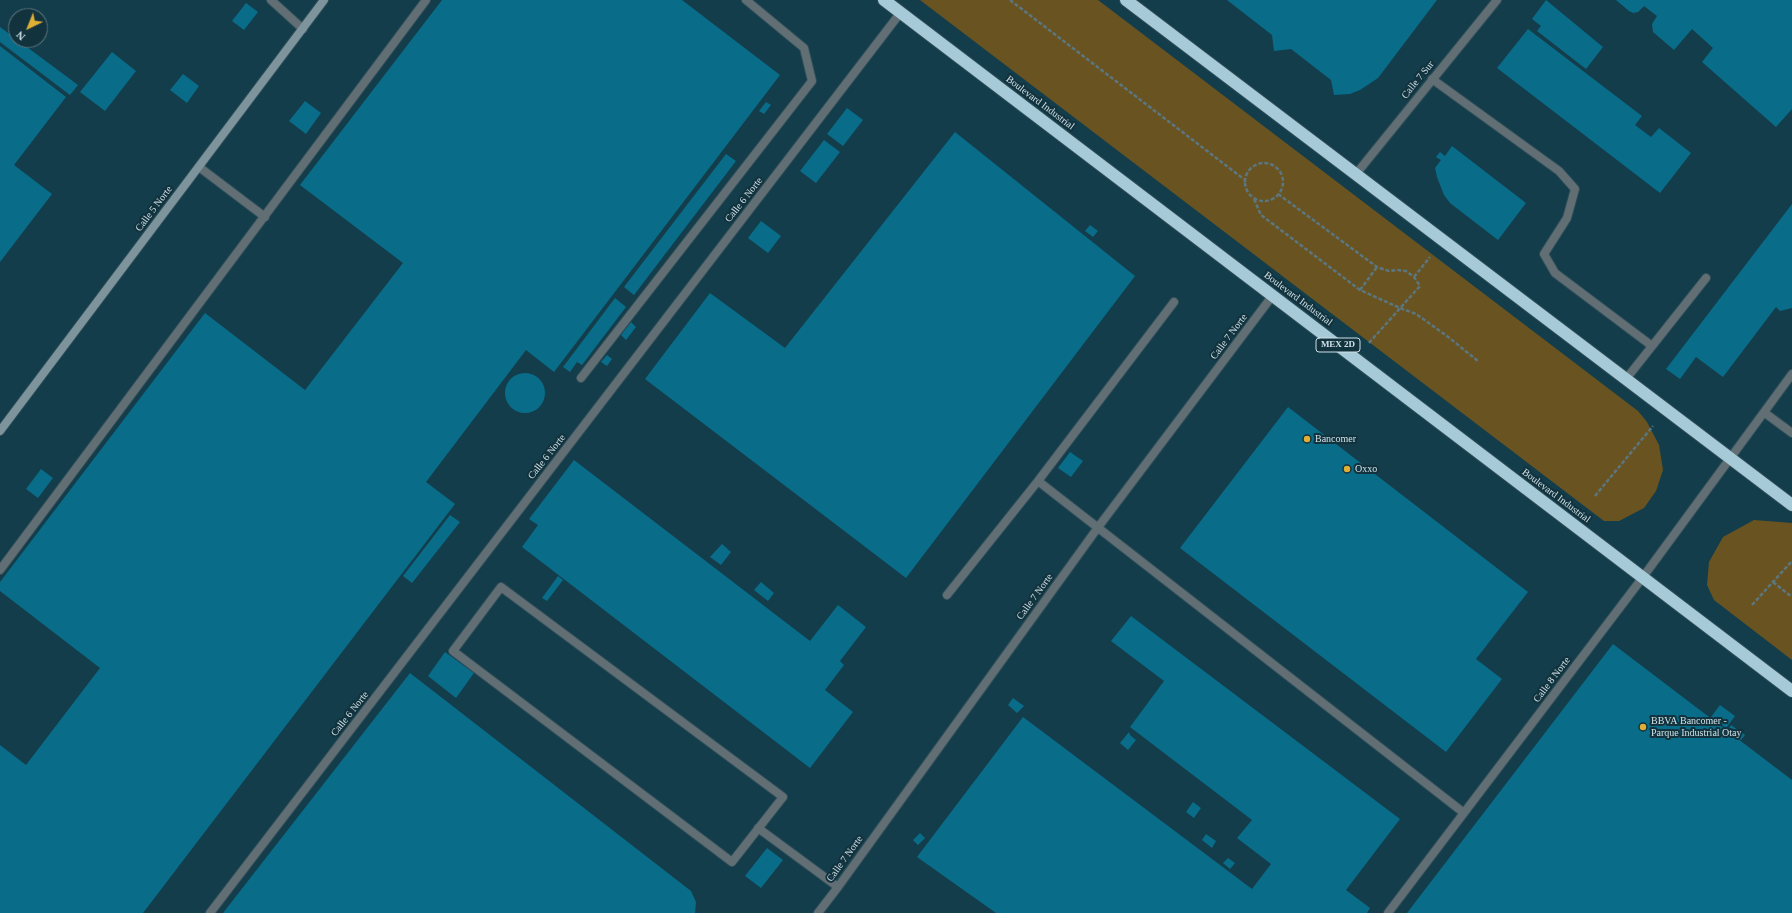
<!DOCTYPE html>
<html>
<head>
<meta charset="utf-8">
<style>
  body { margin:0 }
  #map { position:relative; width:1792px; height:913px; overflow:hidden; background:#12323d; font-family:Georgia,serif }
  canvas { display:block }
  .north { position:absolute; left:8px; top:8px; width:40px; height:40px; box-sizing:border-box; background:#12323d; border:1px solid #5e7881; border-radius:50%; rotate:223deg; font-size:11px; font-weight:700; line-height:16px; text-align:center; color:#cfe1e8 }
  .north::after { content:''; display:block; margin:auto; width:14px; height:18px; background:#dfb034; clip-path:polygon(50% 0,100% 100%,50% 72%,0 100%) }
</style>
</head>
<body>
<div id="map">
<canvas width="1792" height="913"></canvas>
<div class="north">N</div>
</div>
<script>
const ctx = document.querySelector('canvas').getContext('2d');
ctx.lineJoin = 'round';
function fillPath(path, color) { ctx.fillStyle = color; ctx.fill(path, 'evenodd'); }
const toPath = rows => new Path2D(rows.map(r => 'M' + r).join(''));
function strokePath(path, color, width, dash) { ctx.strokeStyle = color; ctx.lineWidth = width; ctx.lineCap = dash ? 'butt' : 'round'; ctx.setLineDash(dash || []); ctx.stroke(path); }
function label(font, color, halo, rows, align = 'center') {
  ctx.font = font + ' Georgia,serif'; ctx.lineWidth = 4; ctx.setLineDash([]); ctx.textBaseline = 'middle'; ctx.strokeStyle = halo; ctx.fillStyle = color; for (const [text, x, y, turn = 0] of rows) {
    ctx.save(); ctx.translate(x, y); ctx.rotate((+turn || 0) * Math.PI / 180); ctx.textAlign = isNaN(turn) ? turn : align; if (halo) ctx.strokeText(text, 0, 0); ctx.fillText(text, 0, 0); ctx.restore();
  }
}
fillPath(toPath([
  [0,0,1792,0,1792,913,0,913],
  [16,16,40,16,40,40,16,40]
]), '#133d4b');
fillPath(toPath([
  [920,0,1098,0,1638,411,1647,422,1659,445,1663,470,1656,491,1644,508,1619,521,1604,521],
  [1754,520,1792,523,1792,660,1714,600,1707,585,1709,562,1723,537]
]), '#695421');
fillPath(toPath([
  [442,0,682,0,780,75,554,372,526,350,426,482,455,504,143,913,0,913,0,745,26,765,100,668,0,591,0,582,205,313,305,390,403,263,300,185],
  [1227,0,1437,0,1378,78,1360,90,1350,94,1334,95,1331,80,1291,49,1274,51,1272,35],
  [1546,0,1603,47,1586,69,1537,31,1541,26,1532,19],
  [1616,0,1792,0,1792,109,1776,127,1702,62,1713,48,1692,29,1674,50,1653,32,1652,24,1657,16,1644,6,1638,12,1633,13,1629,11],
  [246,3,258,12,244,30,232,21],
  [0,27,78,85,70,95,0,42],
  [1528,29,1642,116,1635,125,1651,137,1659,128,1691,153,1660,193,1497,68],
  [0,46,66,97,14,165,52,194,0,262],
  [112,52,136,71,105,111,80,92],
  [183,74,199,86,187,103,170,90],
  [305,101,321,113,306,134,289,121],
  [766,102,771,105,764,114,759,111],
  [847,108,863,120,843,146,827,134],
  [955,132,1135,276,906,578,645,379,710,293,785,348],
  [824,140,840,152,816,183,800,171],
  [1452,146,1526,203,1498,240,1450,203,1444,195,1437,177,1435,168,1441,160,1436,157,1440,152,1445,156],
  [726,154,736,161,634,295,624,287],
  [1792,204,1792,308,1780,311,1776,307,1723,377,1696,357,1680,379,1666,369],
  [761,221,781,236,768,253,748,238],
  [1090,225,1098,231,1093,237,1085,231],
  [615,298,626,307,582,365,577,362,570,372,563,367],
  [631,322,636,327,626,340,621,335],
  [607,355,612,359,607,366,601,362],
  '505 393a20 20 0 1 1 40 0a20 20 0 1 1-40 0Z',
  [1288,407,1528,592,1476,659,1502,679,1446,752,1180,548],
  [1070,452,1083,461,1071,477,1058,468],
  [574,460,810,641,838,605,866,627,840,661,844,665,825,690,853,712,810,768,522,547,538,525,529,519],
  [41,469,53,478,38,498,26,489],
  [450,515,460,522,412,583,403,576],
  [722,544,731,552,721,565,710,557],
  [558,576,563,580,547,601,542,598],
  [761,582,774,593,768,601,754,590],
  [1131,616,1400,819,1346,890,1370,908,1367,913,996,913,917,857,1023,717,1252,889,1271,864,1237,838,1252,820,1130,727,1164,681,1111,641],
  [1613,644,1792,780,1792,913,1407,913],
  [445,652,474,673,456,698,428,676],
  [410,673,691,891,696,902,695,913,223,913],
  [1013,698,1024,706,1017,713,1008,705],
  [1720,705,1735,716,1726,728,1711,717],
  [1731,725,1745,735,1741,740,1728,730],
  [1129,732,1130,735,1136,740,1128,750,1120,743],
  [1193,802,1201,808,1194,818,1186,812],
  [920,833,925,838,918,845,913,840],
  [1206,834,1216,841,1212,848,1202,840],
  [767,848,783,860,761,888,745,876],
  [1228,858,1235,863,1230,869,1223,863]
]), '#096c89');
const lane = toPath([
  [271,0,303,29],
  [1432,79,1559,171,1575,189,1567,218,1544,254,1555,273,1652,346],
  [199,167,265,217],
  [1356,174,1497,0],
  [581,378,812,81,804,48,746,0],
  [1626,379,1706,278],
  [1765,413,1792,433],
  [1038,481,1464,813],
  [0,570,426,0],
  [501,587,783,797,732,862,453,651,501,587],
  [947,595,1038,481,1174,302],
  [758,828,838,887],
  [210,913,901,12],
  [818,913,838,887,1099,526,1273,295],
  [1388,913,1643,577,1792,374]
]);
const secondary = toPath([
  [0,431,324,0]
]);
const highway = toPath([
  [884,0,1792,691],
  [1126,0,1792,505]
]);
strokePath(lane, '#304e58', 10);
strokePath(secondary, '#304e58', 10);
strokePath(highway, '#304e58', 14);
strokePath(toPath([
  [1010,0,1245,180],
  '1245 182a19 19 0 1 1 38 0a19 19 0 1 1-38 0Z',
  [1278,194,1377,267,1389,271,1398,270,1406,271,1414,277,1420,286,1368,344],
  [1254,199,1261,215,1360,290,1400,308,1416,314,1447,336,1478,361],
  [1414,277,1430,257],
  [1360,290,1377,267],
  [1595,496,1653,426],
  [1773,582,1792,597],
  [1752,605,1792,561]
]), '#5c7680', 2.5, [4, 2]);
strokePath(lane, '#616f75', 8);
strokePath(secondary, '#7e949d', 8);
strokePath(highway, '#a7cad9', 12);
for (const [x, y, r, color] of [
  [1307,439,4,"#dfb034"],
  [1347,469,4,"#dfb034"],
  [1643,727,4,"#dfb034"]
]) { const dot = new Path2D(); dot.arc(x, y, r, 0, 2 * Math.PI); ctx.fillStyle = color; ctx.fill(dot); strokePath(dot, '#12323d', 1.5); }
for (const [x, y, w] of [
  [1338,345,44]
]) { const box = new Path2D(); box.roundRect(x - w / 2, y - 7, w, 14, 3); ctx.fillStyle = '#12323d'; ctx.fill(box); strokePath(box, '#cfe1e8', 1); }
label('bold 9px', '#cfe1e8', null, [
  ["MEX 2D",1338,345]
]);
label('10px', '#cfe1e8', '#12323d', [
  ["Calle 7 Sur",1418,80,-51],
  ["Boulevard Industrial",1040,103,37],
  ["Calle 6 Norte",744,200,-52],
  ["Calle 5 Norte",154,209,-53],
  ["Boulevard Industrial",1298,299,37],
  ["Calle 7 Norte",1229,337,-53],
  ["Calle 6 Norte",547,457,-52],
  ["Boulevard Industrial",1556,496,37],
  ["Calle 7 Norte",1035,597,-54],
  ["Calle 8 Norte",1552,680,-53],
  ["Calle 6 Norte",350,714,-52],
  ["Calle 7 Norte",845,859,-54]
]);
label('10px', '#cfe1e8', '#12323d', [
  ["Bancomer",1315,439],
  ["Oxxo",1355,469],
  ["BBVA Bancomer -",1651,721],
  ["Parque Industrial Otay",1651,733]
], 'left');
</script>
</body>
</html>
